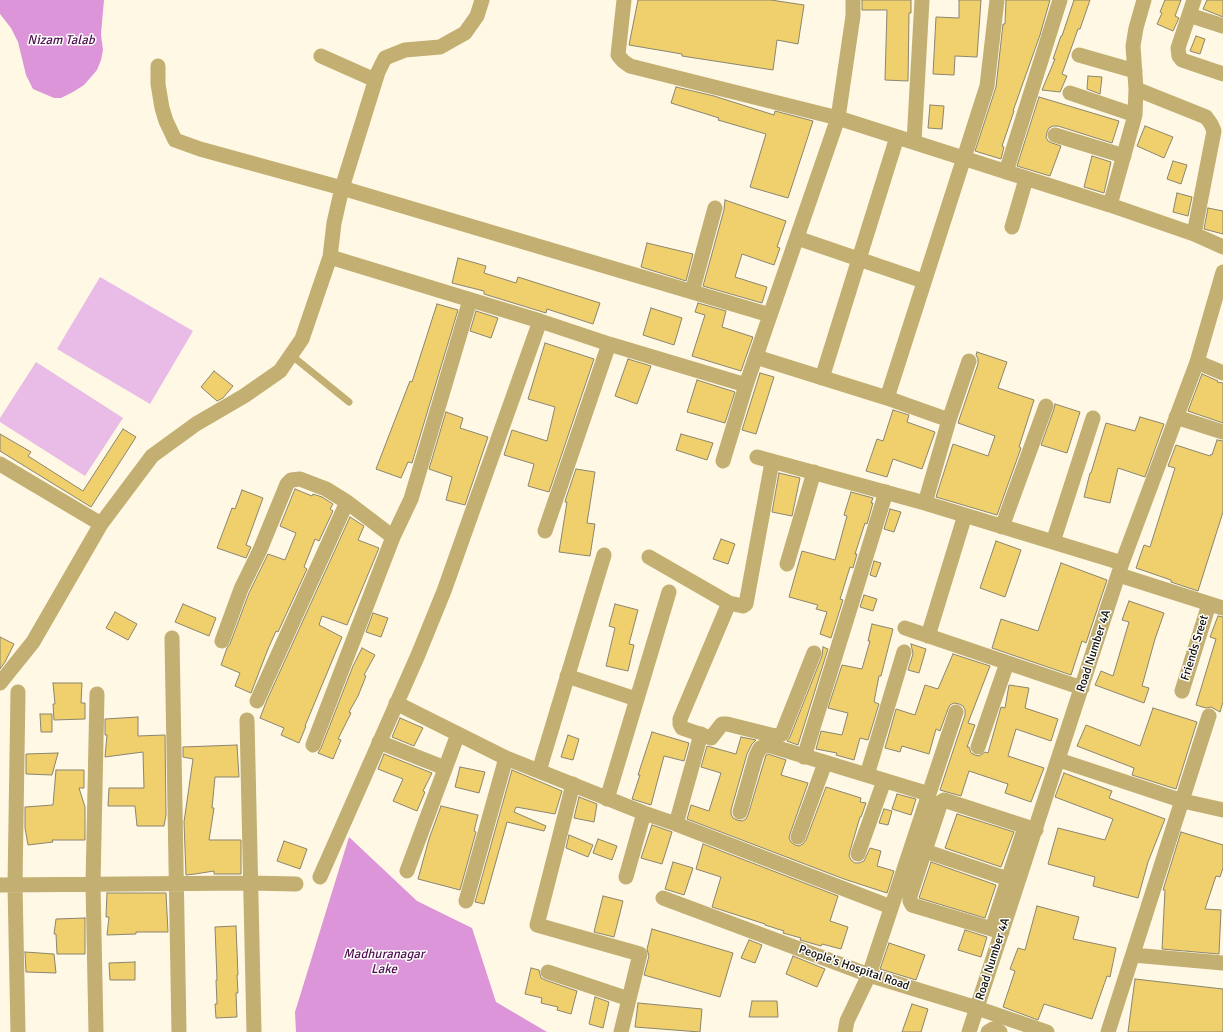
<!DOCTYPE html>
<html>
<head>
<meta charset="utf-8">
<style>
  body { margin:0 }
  canvas { display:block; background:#fef8e4 }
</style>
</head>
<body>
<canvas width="1223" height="1032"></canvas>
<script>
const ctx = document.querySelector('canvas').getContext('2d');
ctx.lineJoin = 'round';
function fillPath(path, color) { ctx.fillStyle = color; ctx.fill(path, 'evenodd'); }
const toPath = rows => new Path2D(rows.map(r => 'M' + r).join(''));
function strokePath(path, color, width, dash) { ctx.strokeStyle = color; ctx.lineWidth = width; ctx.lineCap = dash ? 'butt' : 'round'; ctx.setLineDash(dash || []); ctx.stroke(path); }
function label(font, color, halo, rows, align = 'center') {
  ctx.font = font + ' Signika,sans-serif'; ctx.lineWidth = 3; ctx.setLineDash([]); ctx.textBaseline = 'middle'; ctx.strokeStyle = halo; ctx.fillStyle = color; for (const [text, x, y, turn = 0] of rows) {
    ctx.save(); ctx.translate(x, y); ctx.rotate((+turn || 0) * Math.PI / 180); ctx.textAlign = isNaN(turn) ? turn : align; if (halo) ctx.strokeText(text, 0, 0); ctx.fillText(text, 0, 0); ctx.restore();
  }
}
fillPath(toPath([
  [100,277,193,331,150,404,57,349],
  [36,362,123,418,85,476,0,422,0,418]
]), '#e9bbe7');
fillPath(toPath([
  [0,0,104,0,101,34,103,50,101,60,97,70,91,77,84,85,73,92,61,98,54,98,33,89,26,75,18,42,11,28,0,14],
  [349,837,417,901,472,928,496,1002,547,1032,296,1032,295,1012]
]), '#dd95da');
const building = toPath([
  [638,0,771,0,804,5,798,44,777,40,773,70,682,56,682,54,629,45,638,0],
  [862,0,911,0,911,13,909,13,908,81,885,80,887,10,862,10,862,0],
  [959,0,981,0,977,57,955,56,954,75,933,74,936,17,959,18,959,0],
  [1006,0,1050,0,1040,35,1013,111,1014,111,1002,146,1004,147,1001,159,975,151,996,87,1003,24,1005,24,1006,0],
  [1074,0,1090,0,1080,29,1078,29,1062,74,1067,76,1060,92,1042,90,1055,59,1053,59,1061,36,1062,36,1074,0],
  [1165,0,1181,0,1175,16,1179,18,1173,31,1157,24,1162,13,1160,12,1165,0],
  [1207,0,1223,0,1223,17,1203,9,1207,0],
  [1196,36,1205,39,1200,54,1190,51,1196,36],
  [1088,76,1102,77,1100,94,1087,89,1088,76],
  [676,87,714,96,774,115,775,111,813,121,788,198,750,187,766,134,718,120,719,118,671,103,676,87],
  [1039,97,1119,121,1112,143,1058,126,1053,126,1049,128,1047,132,1046,137,1048,141,1052,143,1061,146,1050,176,1017,166,1039,97],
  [930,105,944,106,942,129,928,128,930,105],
  [1145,126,1173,137,1164,158,1137,146,1145,126],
  [1092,156,1111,162,1104,193,1084,187,1092,156],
  [1173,161,1187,165,1181,184,1167,179,1173,161],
  [1177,193,1192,197,1188,216,1173,212,1177,193],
  [725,200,786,221,777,247,780,248,774,265,742,254,735,277,767,287,762,303,703,286,724,210,725,200],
  [1208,208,1223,211,1223,234,1204,229,1208,208],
  [647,243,693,254,686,281,641,267,647,243],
  [458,258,486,266,484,273,516,283,518,277,600,303,593,324,547,309,546,313,484,294,484,291,452,283,458,258],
  [698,303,726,311,722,327,753,337,741,371,692,356,705,315,695,312,698,303],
  [437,304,458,310,412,463,408,462,401,478,376,469,410,381,412,382,437,304],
  [651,308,682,318,674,345,643,335,651,308],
  [476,311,498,318,491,338,470,331,476,311],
  [545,343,594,359,549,492,528,486,534,464,504,455,512,430,547,441,555,407,528,399,545,343],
  [977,352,1007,362,998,388,1034,400,1019,447,1021,448,1016,462,997,515,936,497,953,444,988,456,995,436,958,423,978,364,978,359,976,355,977,352],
  [628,359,651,366,637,404,615,396,628,359],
  [214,371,233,386,223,398,217,401,201,387,214,371],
  [760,373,774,377,756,434,742,430,760,373],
  [1202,374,1218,381,1217,382,1223,383,1223,423,1188,411,1202,374],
  [697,380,735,392,725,423,687,412,697,380],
  [1055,404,1080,412,1067,453,1041,445,1054,409,1055,404],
  [893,410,909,415,907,422,935,432,922,469,893,459,887,477,866,471,877,439,883,441,893,410],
  [446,412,463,418,460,428,488,437,465,505,446,500,452,477,429,469,446,412],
  [1140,417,1164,424,1145,477,1118,468,1110,503,1084,497,1090,473,1091,473,1106,423,1135,431,1140,417],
  [123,429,136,437,91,507,0,451,0,434,31,452,28,456,83,491,123,429],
  [681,434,713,443,707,460,676,450,681,434],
  [1217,440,1223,441,1223,512,1198,591,1171,582,1171,580,1136,568,1144,545,1150,547,1175,468,1168,466,1176,445,1210,456,1211,454,1212,455,1217,440],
  [576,469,595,472,587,523,595,524,590,556,559,552,567,502,565,502,566,498,576,469],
  [779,473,800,478,792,516,772,512,779,473],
  [295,489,312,496,313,494,322,497,333,504,330,509,333,511,319,541,315,539,304,567,307,569,278,632,276,631,268,649,251,693,235,686,240,673,221,665,227,648,230,644,249,593,268,554,285,560,296,533,280,526,295,489],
  [242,490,263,498,246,545,251,547,246,558,217,548,232,508,235,509,242,490],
  [851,492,873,498,871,503,873,503,867,524,865,523,855,554,857,554,853,568,850,567,840,599,843,600,831,638,820,634,827,612,816,609,818,605,789,597,802,551,835,560,847,516,844,515,851,492],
  [890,509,901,512,894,532,884,529,890,509],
  [350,517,364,526,358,540,379,548,347,625,322,616,319,625,342,637,305,726,306,726,299,743,281,735,284,728,260,718,267,700,350,517],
  [721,539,735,544,728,564,713,559,721,539],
  [996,541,1021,550,1005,597,980,588,996,541],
  [874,561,881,563,876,577,870,575,874,561],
  [1061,563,1107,580,1086,643,1082,641,1071,675,992,648,1001,619,1038,631,1061,563],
  [864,595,877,599,873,611,860,607,864,595],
  [1129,601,1164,613,1155,639,1142,686,1149,688,1144,703,1095,685,1101,671,1113,676,1129,622,1122,620,1129,601],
  [183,604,216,618,209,636,175,622,183,604],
  [615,604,638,610,629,644,634,645,628,671,606,666,615,628,609,626,615,604],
  [115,612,137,624,128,640,106,628,115,612],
  [373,613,388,618,381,637,366,632,373,613],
  [1218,616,1223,617,1223,702,1220,712,1211,707,1206,708,1196,705,1216,639,1210,637,1218,616],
  [872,624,893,629,881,676,879,676,874,702,879,704,868,740,860,738,854,760,836,755,837,753,816,749,821,731,842,735,848,713,828,708,842,665,862,669,870,641,868,641,872,624],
  [0,637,14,644,5,662,0,669,0,637],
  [911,644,926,649,919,673,908,670,913,654,911,644],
  [823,647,828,649,798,745,787,741,790,737,822,656,823,647],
  [362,648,375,655,364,675,366,676,358,696,349,712,351,713,338,739,341,740,333,759,318,753,321,748,353,666,362,648],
  [953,654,990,666,968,723,975,725,967,747,969,747,971,753,975,755,979,756,985,752,988,753,1001,707,1005,708,1009,685,1029,688,1025,708,1058,719,1051,741,1016,729,1008,756,1044,768,1031,802,1005,793,1008,784,969,771,961,796,940,790,965,715,965,710,963,706,959,704,954,703,950,705,948,709,940,731,936,729,929,754,902,746,900,752,885,748,896,709,915,715,925,685,938,689,953,654],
  [53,683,82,683,81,703,85,703,85,719,54,720,53,704,55,704,53,683],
  [1153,708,1197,722,1176,789,1132,775,1134,768,1077,746,1086,725,1140,746,1153,708],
  [40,714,52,714,52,732,41,732,40,714],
  [138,717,138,736,165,735,166,815,164,826,137,826,135,806,108,806,109,788,144,788,143,752,105,757,107,735,105,735,105,719,138,717],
  [400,718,423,728,414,746,392,737,400,718],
  [652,732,689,743,684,761,664,756,651,805,632,799,640,775,638,775,652,732],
  [568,735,579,739,573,760,561,757,568,735],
  [741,737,756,740,752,744,747,754,731,810,731,814,733,818,737,820,742,821,746,819,748,815,766,755,768,754,786,760,781,775,808,783,790,834,789,838,791,842,795,845,799,846,803,844,806,840,826,787,861,798,860,802,866,803,861,817,860,817,850,851,849,856,851,860,855,863,859,863,864,861,870,848,881,851,877,866,894,871,887,893,844,879,687,819,691,805,709,811,721,773,701,767,707,746,736,754,741,737],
  [237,745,239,777,215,777,212,808,214,808,209,840,241,840,241,874,214,874,214,871,195,874,186,875,184,822,193,759,183,757,183,747,237,745],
  [58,753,52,775,26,774,26,754,58,753],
  [384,754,432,773,423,791,425,792,417,811,393,801,403,779,378,769,384,754],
  [460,767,485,772,479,793,455,787,460,767],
  [56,770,84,770,84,788,79,788,85,807,85,840,52,840,53,842,28,845,25,828,25,807,53,805,56,770],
  [512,770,562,791,555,814,516,807,514,812,546,826,544,831,507,822,484,904,475,902,512,770],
  [1064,773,1112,791,1109,798,1165,819,1148,862,1138,898,1093,886,1095,877,1048,864,1058,828,1105,840,1113,819,1055,797,1064,773],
  [897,794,916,799,911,815,892,809,897,794],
  [579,797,597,804,594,822,574,818,579,797],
  [441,806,478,815,474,831,476,832,460,890,418,879,429,839,441,806],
  [884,809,892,811,888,825,879,823,884,809],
  [957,814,1014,832,1001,867,945,848,957,814],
  [652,825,672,832,662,864,641,858,652,825],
  [1181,832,1223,845,1223,868,1220,877,1216,876,1205,909,1221,910,1219,954,1162,949,1165,890,1163,890,1181,832],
  [569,835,593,845,588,857,566,848,569,835],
  [598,839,617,846,612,860,593,853,598,839],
  [284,841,307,849,300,869,277,861,284,841],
  [703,844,838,896,830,921,848,927,841,949,822,944,821,946,800,940,801,938,783,933,784,931,765,925,765,924,712,907,721,877,696,869,703,844],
  [673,862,693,868,684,895,665,889,673,862],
  [931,862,996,885,985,918,919,898,931,862],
  [107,893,166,893,168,932,136,932,136,934,107,935,109,917,106,917,107,893],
  [603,896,623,901,614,937,594,932,603,896],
  [1037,906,1079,917,1073,939,1116,948,1110,977,1107,976,1092,1019,1044,1004,1038,1020,1003,1007,1015,971,1010,969,1018,948,1025,950,1037,906],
  [85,918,85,954,57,954,56,934,54,934,56,919,85,918],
  [236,926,238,975,237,975,238,993,236,993,237,1017,216,1018,215,1004,217,1004,216,980,217,980,215,927,236,926],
  [652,929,733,953,720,997,644,975,649,956,647,949,652,929],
  [965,930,987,937,981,957,958,950,965,930],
  [749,940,762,945,755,963,741,958,749,940],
  [889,943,925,955,916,980,880,969,889,943],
  [25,952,54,954,56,973,26,972,25,952],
  [793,956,825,969,817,987,786,974,793,956],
  [135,962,135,980,110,980,109,963,135,962],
  [531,968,539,970,541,978,545,980,577,991,571,1014,557,1010,558,1007,541,1003,542,998,525,994,531,968],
  [1135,979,1223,989,1223,1032,1128,1032,1135,979],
  [595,997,609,1002,603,1028,589,1024,595,997],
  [752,1001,777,1001,778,1017,749,1017,752,1001],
  [638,1003,702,1009,700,1032,635,1027,638,1003],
  [912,1004,928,1009,921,1032,902,1032,912,1004]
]);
fillPath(building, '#efd06d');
strokePath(building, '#8c856f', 1);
strokePath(toPath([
  [291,355,349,402]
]), '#c3af72', 7);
strokePath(toPath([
  [624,0,618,55,623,61,630,66,838,118,1110,205,1194,234,1223,247],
  [1194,0,1178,48,1179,56,1182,60,1223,74],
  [1189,15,1223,26],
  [1079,55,1135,71],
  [321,56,375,80],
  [158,66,158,84,162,108,166,121,175,140,200,149,342,188,770,315],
  [1136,89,1206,117,1211,124,1214,131,1194,234],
  [1070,93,1135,115],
  [1055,135,1124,156],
  [914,142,922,0],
  [1006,172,1060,0],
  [1110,205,1135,115,1136,89,1133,46,1136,28,1144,0],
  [1012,227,1026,179],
  [797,238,923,281],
  [330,257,540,321,609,344,746,385],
  [692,292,715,208],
  [756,357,887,398,949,420],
  [1197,362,1223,373],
  [822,378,897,137],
  [887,398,987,86,997,0],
  [1176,417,1223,432],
  [757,457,925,503,1122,563],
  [723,461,746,385,838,118,853,16,853,0],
  [0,464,101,524],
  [925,503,949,420,969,361],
  [1002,527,1046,406],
  [545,531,609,344],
  [1053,542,1093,418],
  [649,557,729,603,743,606,746,604,772,462],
  [787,564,814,472],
  [1119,575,1223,608],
  [729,603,680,719,680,724,682,728,711,738,722,724,727,724,775,736,782,734,814,653],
  [905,628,1082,688],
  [928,636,965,515],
  [172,638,179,1032],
  [222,641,241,589,260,550,287,484,291,480,300,479,326,489,347,502,393,537],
  [567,676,636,699],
  [0,683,33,642,101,524,152,456,196,424,244,396,280,371,302,339,330,257,334,223,342,188,378,72,385,58,405,50,440,47,465,33,477,16,482,0],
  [1182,691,1209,604],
  [257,701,347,502],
  [396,703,506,758,644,813,676,824,891,907],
  [247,720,254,1032],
  [379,742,445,768],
  [313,745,393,537,411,499,470,300],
  [978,747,1007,663],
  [804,757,886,492],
  [1059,760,1183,801,1223,810],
  [539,771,604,555],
  [867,775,904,652],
  [573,784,537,925,640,954,621,1032],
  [607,799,669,592],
  [740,812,756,756,760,748,768,745,929,794],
  [676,824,701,734],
  [798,837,825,763],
  [925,851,1017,882],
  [858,854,884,781],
  [407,871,458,734],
  [320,877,418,655,444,591,540,321],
  [626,877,644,813],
  [0,885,250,883,296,884],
  [663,898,869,975,977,1008,1047,1032],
  [466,901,506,758],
  [992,929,1025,827],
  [1002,932,912,905,910,901,910,896,941,802,944,800,1036,830],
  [1133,955,1223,963],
  [548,972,629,999],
  [18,1032,15,885,18,692],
  [96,1032,93,884,97,694],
  [845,1032,847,1021,869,975,956,712],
  [969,1032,1122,563,1197,362,1223,272],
  [988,1032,993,1029,1000,1032],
  [1108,1032,1209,716]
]), '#c3af72', 15);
label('12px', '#110e06', '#fff', [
  ["Friends Sreet",1195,648,-73],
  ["Road Number 4A",1094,651,-72],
  ["Road Number 4A",993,959,-72],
  ["People's Hospital Road",854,968,19]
]);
label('italic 13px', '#501050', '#fff', [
  ["Nizam Talab",61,41],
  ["Madhuranagar",384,955],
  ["Lake",384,970]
]);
</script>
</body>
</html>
